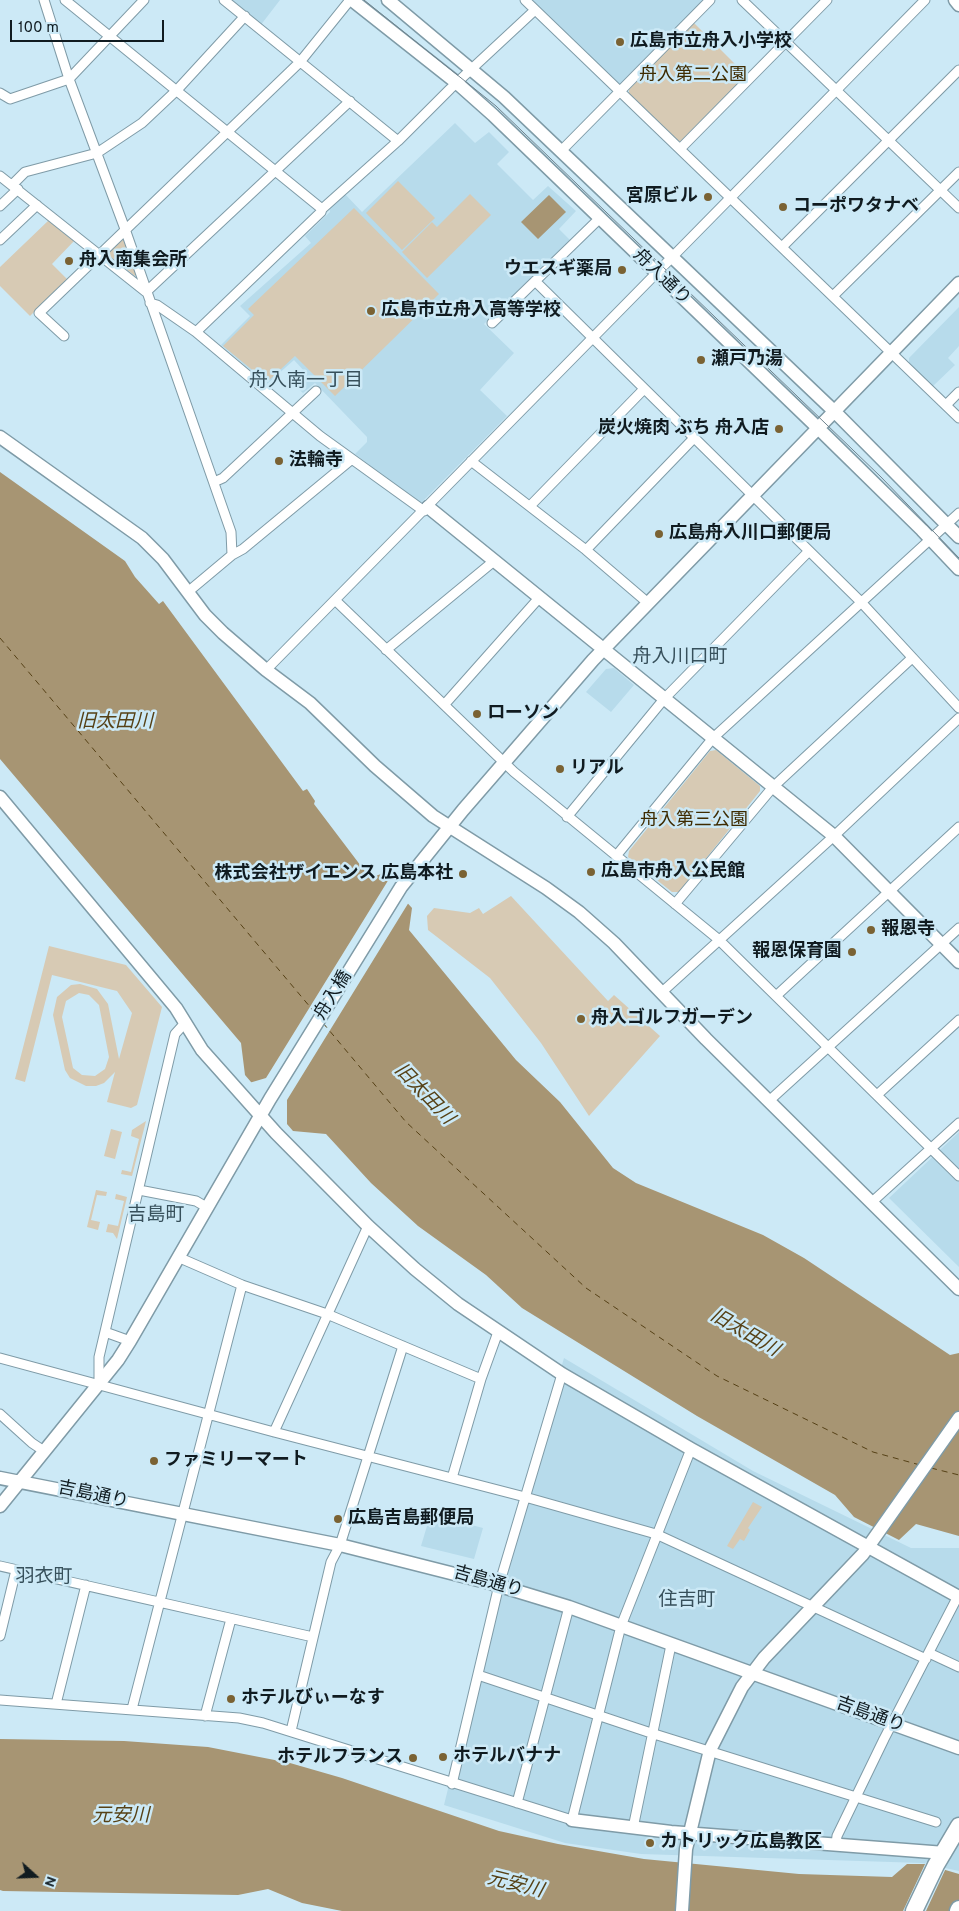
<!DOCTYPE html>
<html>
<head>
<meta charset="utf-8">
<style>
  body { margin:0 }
  #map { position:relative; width:959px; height:1911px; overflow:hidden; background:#cce9f6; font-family:Overpass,sans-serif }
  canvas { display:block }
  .north { position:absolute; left:10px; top:1851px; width:50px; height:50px; -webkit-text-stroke:4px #cce9f6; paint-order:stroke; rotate:110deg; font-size:14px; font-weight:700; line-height:20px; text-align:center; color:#101b20 }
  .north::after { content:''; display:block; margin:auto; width:18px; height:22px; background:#101b20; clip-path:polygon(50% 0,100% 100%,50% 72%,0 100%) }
  .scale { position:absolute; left:10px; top:20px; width:154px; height:22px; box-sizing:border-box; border:2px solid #101b20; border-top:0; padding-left:6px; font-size:15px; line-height:18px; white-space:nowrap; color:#101b20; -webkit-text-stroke:4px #cce9f6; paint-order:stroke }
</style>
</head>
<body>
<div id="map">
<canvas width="959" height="1911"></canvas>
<div class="north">N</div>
<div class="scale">100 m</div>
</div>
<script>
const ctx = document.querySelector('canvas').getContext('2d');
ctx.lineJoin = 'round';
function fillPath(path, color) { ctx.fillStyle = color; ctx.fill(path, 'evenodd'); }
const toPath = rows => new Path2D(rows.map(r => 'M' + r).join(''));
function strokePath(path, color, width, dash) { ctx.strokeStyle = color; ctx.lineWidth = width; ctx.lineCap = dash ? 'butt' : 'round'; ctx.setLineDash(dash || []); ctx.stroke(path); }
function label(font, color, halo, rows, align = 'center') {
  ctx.font = font + ' Overpass,"Noto Sans JP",sans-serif'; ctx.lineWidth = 5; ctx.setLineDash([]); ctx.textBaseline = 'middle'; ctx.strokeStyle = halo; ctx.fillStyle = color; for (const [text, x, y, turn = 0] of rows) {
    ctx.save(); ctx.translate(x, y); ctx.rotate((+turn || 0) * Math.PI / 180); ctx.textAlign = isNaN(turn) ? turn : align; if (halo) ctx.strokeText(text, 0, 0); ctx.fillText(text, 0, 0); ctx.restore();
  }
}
fillPath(toPath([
  [229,0,280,0,260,26],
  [532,0,705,0,623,84,619,85],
  [455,123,475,143,489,132,509,152,497,164,533,200,548,186,576,211,559,229,570,240,484,324,514,353,480,390,507,416,422,502,418,502,355,454,367,442,367,437,315,383,303,393,293,384,305,372,294,360,267,384,221,345,250,316,240,306,311,243,305,236,330,212,329,206,344,193,362,212],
  [959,307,959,346,948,358,955,365,932,387,909,364,909,358],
  [614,668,634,685,611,712,586,692,606,669],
  [959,1132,959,1267,889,1198],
  [564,1358,753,1471,911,1548,959,1548,959,1871,922,1863,641,1854,565,1843,444,1805,498,1586],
  [433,1506,447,1509,445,1518,483,1528,474,1559,421,1546]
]), '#b7dbeb');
fillPath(toPath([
  [693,22,747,76,684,141,677,141,629,94,629,88],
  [398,181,435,218,402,250,366,213],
  [470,194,491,215,427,278,402,252,432,222,437,227],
  [354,208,439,294,335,396,295,356,267,382,223,346,254,315,248,309],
  [49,220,75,240,52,264,67,279,30,316,0,286,0,267],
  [121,239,124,240,137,274,135,276,108,255,107,253],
  [716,750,760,786,760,791,679,892,672,892,628,857,629,851,710,751],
  [511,896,608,1001,614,995,660,1036,589,1116,541,1043,490,978,428,930,427,916,434,908,470,913,479,908,483,914],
  [49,946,126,965,162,1007,137,1105,131,1108,107,1102,115,1072,104,1083,96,1086,86,1086,70,1078,65,1070,53,1015,57,997,71,985,80,984,97,989,108,1004,119,1059,132,1013,117,991,52,975,25,1082,15,1079],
  [79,993,89,995,99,1005,109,1057,105,1069,95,1076,82,1075,73,1068,62,1017,66,1001],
  [146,1121,132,1176,121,1174,122,1170,131,1172,139,1139,131,1136,132,1130],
  [111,1129,122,1132,115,1159,104,1156],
  [96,1190,107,1192,106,1196,97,1195,91,1220,100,1222,98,1230,87,1227],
  [116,1194,127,1197,117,1239,113,1233,106,1232,108,1224,118,1226,124,1201,115,1199],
  [753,1502,762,1507,748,1528,750,1530,744,1541,740,1539,733,1549,727,1546]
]), '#d7cab4');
fillPath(toPath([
  [549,195,566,212,538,239,521,222],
  [0,472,125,561,135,577,159,604,163,601,303,791,307,789,315,801,314,804,370,878,381,874,412,908,409,930,516,1060,560,1102,613,1168,636,1183,763,1235,804,1258,950,1355,959,1353,959,1536,916,1524,899,1540,854,1517,835,1495,697,1416,522,1308,486,1275,418,1226,371,1183,326,1134,293,1131,245,1075,241,1043,0,759],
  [0,1739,124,1741,208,1747,290,1763,342,1778,499,1831,558,1844,644,1859,799,1874,892,1877,907,1864,925,1864,959,1874,959,1911,342,1911,302,1903,268,1889,238,1895,3,1891,0,1890]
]), '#a79573');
fillPath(toPath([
  [389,879,409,902,287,1100,287,1125,249,1083,266,1078],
  [926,1862,946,1868,926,1911,903,1911]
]), '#cce9f6');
strokePath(toPath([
  [0,638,316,1014],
  [323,1023,406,1122,586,1288,717,1376,873,1452,920,1465],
  [931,1468,959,1475]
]), '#564116', 1, [6, 5]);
const street = toPath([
  [44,0,69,79,125,229,231,532,232,555,189,591],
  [65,0,322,209],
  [224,0,398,141],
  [525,0,959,418],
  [742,0,959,208],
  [0,93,10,99,69,79,144,0],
  [680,149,827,0],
  [561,151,710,0],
  [0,176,146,292,350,101],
  [12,185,25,172,97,153,142,123,177,90,245,16],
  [0,206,18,189],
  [0,240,37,205],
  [782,247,959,70],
  [535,281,861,602,959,708],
  [833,296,959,172],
  [150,303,157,305,196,332,320,436,424,511],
  [492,323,600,218],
  [196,332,321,212,322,209,398,141,450,89,535,10],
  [64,336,39,313,300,62,350,0],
  [946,405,959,392],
  [471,461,586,550,648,603],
  [214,482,223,478,316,391],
  [530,506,644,389],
  [586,550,694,438],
  [232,555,243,549,352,459],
  [336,601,514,772,718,939,959,1176],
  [386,650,494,561],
  [266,670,925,0],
  [444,705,539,598],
  [567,817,664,699,809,551],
  [616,856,713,738,959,513],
  [675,904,773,787,912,658],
  [661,993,834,836,959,718],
  [776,996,959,827],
  [877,1095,959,1020],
  [770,1100,959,928],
  [139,1190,196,1201,208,1208],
  [872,1202,959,1123],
  [180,1258,242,1285,327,1314,481,1379],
  [105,1332,130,1341],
  [0,1358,274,1432,525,1497,656,1534,926,1659],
  [99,1383,99,1357,175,1034,185,1023],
  [0,1414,32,1443,44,1451],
  [274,1432,368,1226],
  [452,1478,481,1379,498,1332],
  [0,1566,313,1637],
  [0,1636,16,1570],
  [929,1653,959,1667],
  [478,1675,651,1733,936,1822],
  [0,1700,239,1718,263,1723,572,1820,621,1626,691,1449],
  [56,1704,86,1585],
  [132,1709,242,1285],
  [205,1716,231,1619],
  [291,1731,331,1562,340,1545,403,1346],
  [452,1784,499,1585,562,1374],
  [517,1803,569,1607],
  [633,1828,671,1645],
  [836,1844,837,1836,884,1739,958,1596]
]);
const secondary = toPath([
  [352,0,457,83,493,115,819,429,922,530,959,569],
  [388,0,504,97,835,412,959,537],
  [955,0,959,5],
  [0,437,142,538,163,559,205,615,223,633,266,670,310,703,375,766,433,816,546,888,579,912,614,943,706,1039,959,1289],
  [428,507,834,836,959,962],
  [0,797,176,1008,202,1050,276,1133,368,1226,415,1269,458,1304,562,1374,691,1449,959,1597],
  [0,1478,340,1545,490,1583,569,1607,959,1748],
  [0,1506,118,1360,130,1341,270,1099,401,887,463,810,593,660,959,283],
  [572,1820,671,1832,945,1853],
  [682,1911,686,1849,710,1750,742,1687,764,1658,863,1554,959,1418]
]);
const highway = toPath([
  [914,1911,936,1865,959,1826],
  [958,1911,959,1909]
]);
strokePath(street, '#7f9ba7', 11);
strokePath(secondary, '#7f9ba7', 15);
strokePath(highway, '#7f9ba7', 19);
strokePath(street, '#fff', 9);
strokePath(secondary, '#fff', 12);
strokePath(highway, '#fff', 16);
strokePath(toPath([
  [364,0,496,106,881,477,959,558]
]), '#6f838d', 1);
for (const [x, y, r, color] of [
  [620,42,5,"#7a6233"],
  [708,197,5,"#7a6233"],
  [783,207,5,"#7a6233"],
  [69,261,5,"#7a6233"],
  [622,270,5,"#7a6233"],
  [371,311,5,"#7a6233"],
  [701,360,5,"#7a6233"],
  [779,429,5,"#7a6233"],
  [279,461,5,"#7a6233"],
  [659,534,5,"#7a6233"],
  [477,714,5,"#7a6233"],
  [560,769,5,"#7a6233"],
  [591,872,5,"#7a6233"],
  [463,874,5,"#7a6233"],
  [871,930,5,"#7a6233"],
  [852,952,5,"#7a6233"],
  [581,1019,5,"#7a6233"],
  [154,1461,5,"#7a6233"],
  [338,1519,5,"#7a6233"],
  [231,1699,5,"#7a6233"],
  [443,1757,5,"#7a6233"],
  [413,1758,5,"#7a6233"],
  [650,1843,5,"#7a6233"]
]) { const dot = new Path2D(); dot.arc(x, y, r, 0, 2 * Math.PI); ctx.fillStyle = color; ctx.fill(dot); strokePath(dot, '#cce9f6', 2); }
label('bold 18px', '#101b20', '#cce9f6', [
  ["広島市立舟入小学校",630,42],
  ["宮原ビル",698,197,"right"],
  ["コーポワタナベ",793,207],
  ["舟入南集会所",79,261],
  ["ウエスギ薬局",612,270,"right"],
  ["広島市立舟入高等学校",381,311],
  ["瀬戸乃湯",711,360],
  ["炭火焼肉 ぶち 舟入店",769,429,"right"],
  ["法輪寺",289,461],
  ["広島舟入川口郵便局",669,534],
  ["ローソン",487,714],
  ["リアル",570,769],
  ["広島市舟入公民館",601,872],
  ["株式会社ザイエンス 広島本社",453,874,"right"],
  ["報恩寺",881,930],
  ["報恩保育園",842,952,"right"],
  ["舟入ゴルフガーデン",591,1019],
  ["ファミリーマート",164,1461],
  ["広島吉島郵便局",348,1519],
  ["ホテルびぃーなす",241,1699],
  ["ホテルバナナ",453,1757],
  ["ホテルフランス",403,1758,"right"],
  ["カトリック広島教区",660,1843]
], 'left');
label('18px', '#3e2b00', '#cce9f6', [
  ["舟入第二公園",693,76],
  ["舟入第三公園",694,821]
]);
label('18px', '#101b20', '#cce9f6', [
  ["舟入通り",661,278,44],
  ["舟入橋",334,996,-58],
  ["吉島通り",93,1496,12],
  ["吉島通り",488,1583,16],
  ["吉島通り",870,1716,20]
]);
label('19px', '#37505b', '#cce9f6', [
  ["舟入南一丁目",306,382],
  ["舟入川口町",680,658],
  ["吉島町",156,1216],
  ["羽衣町",44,1578],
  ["住吉町",687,1601]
]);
label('italic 19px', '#564116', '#cce9f6', [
  ["旧太田川",115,723],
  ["旧太田川",423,1095,46],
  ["旧太田川",744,1334,30],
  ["元安川",121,1817],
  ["元安川",515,1886,14]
]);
</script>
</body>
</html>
